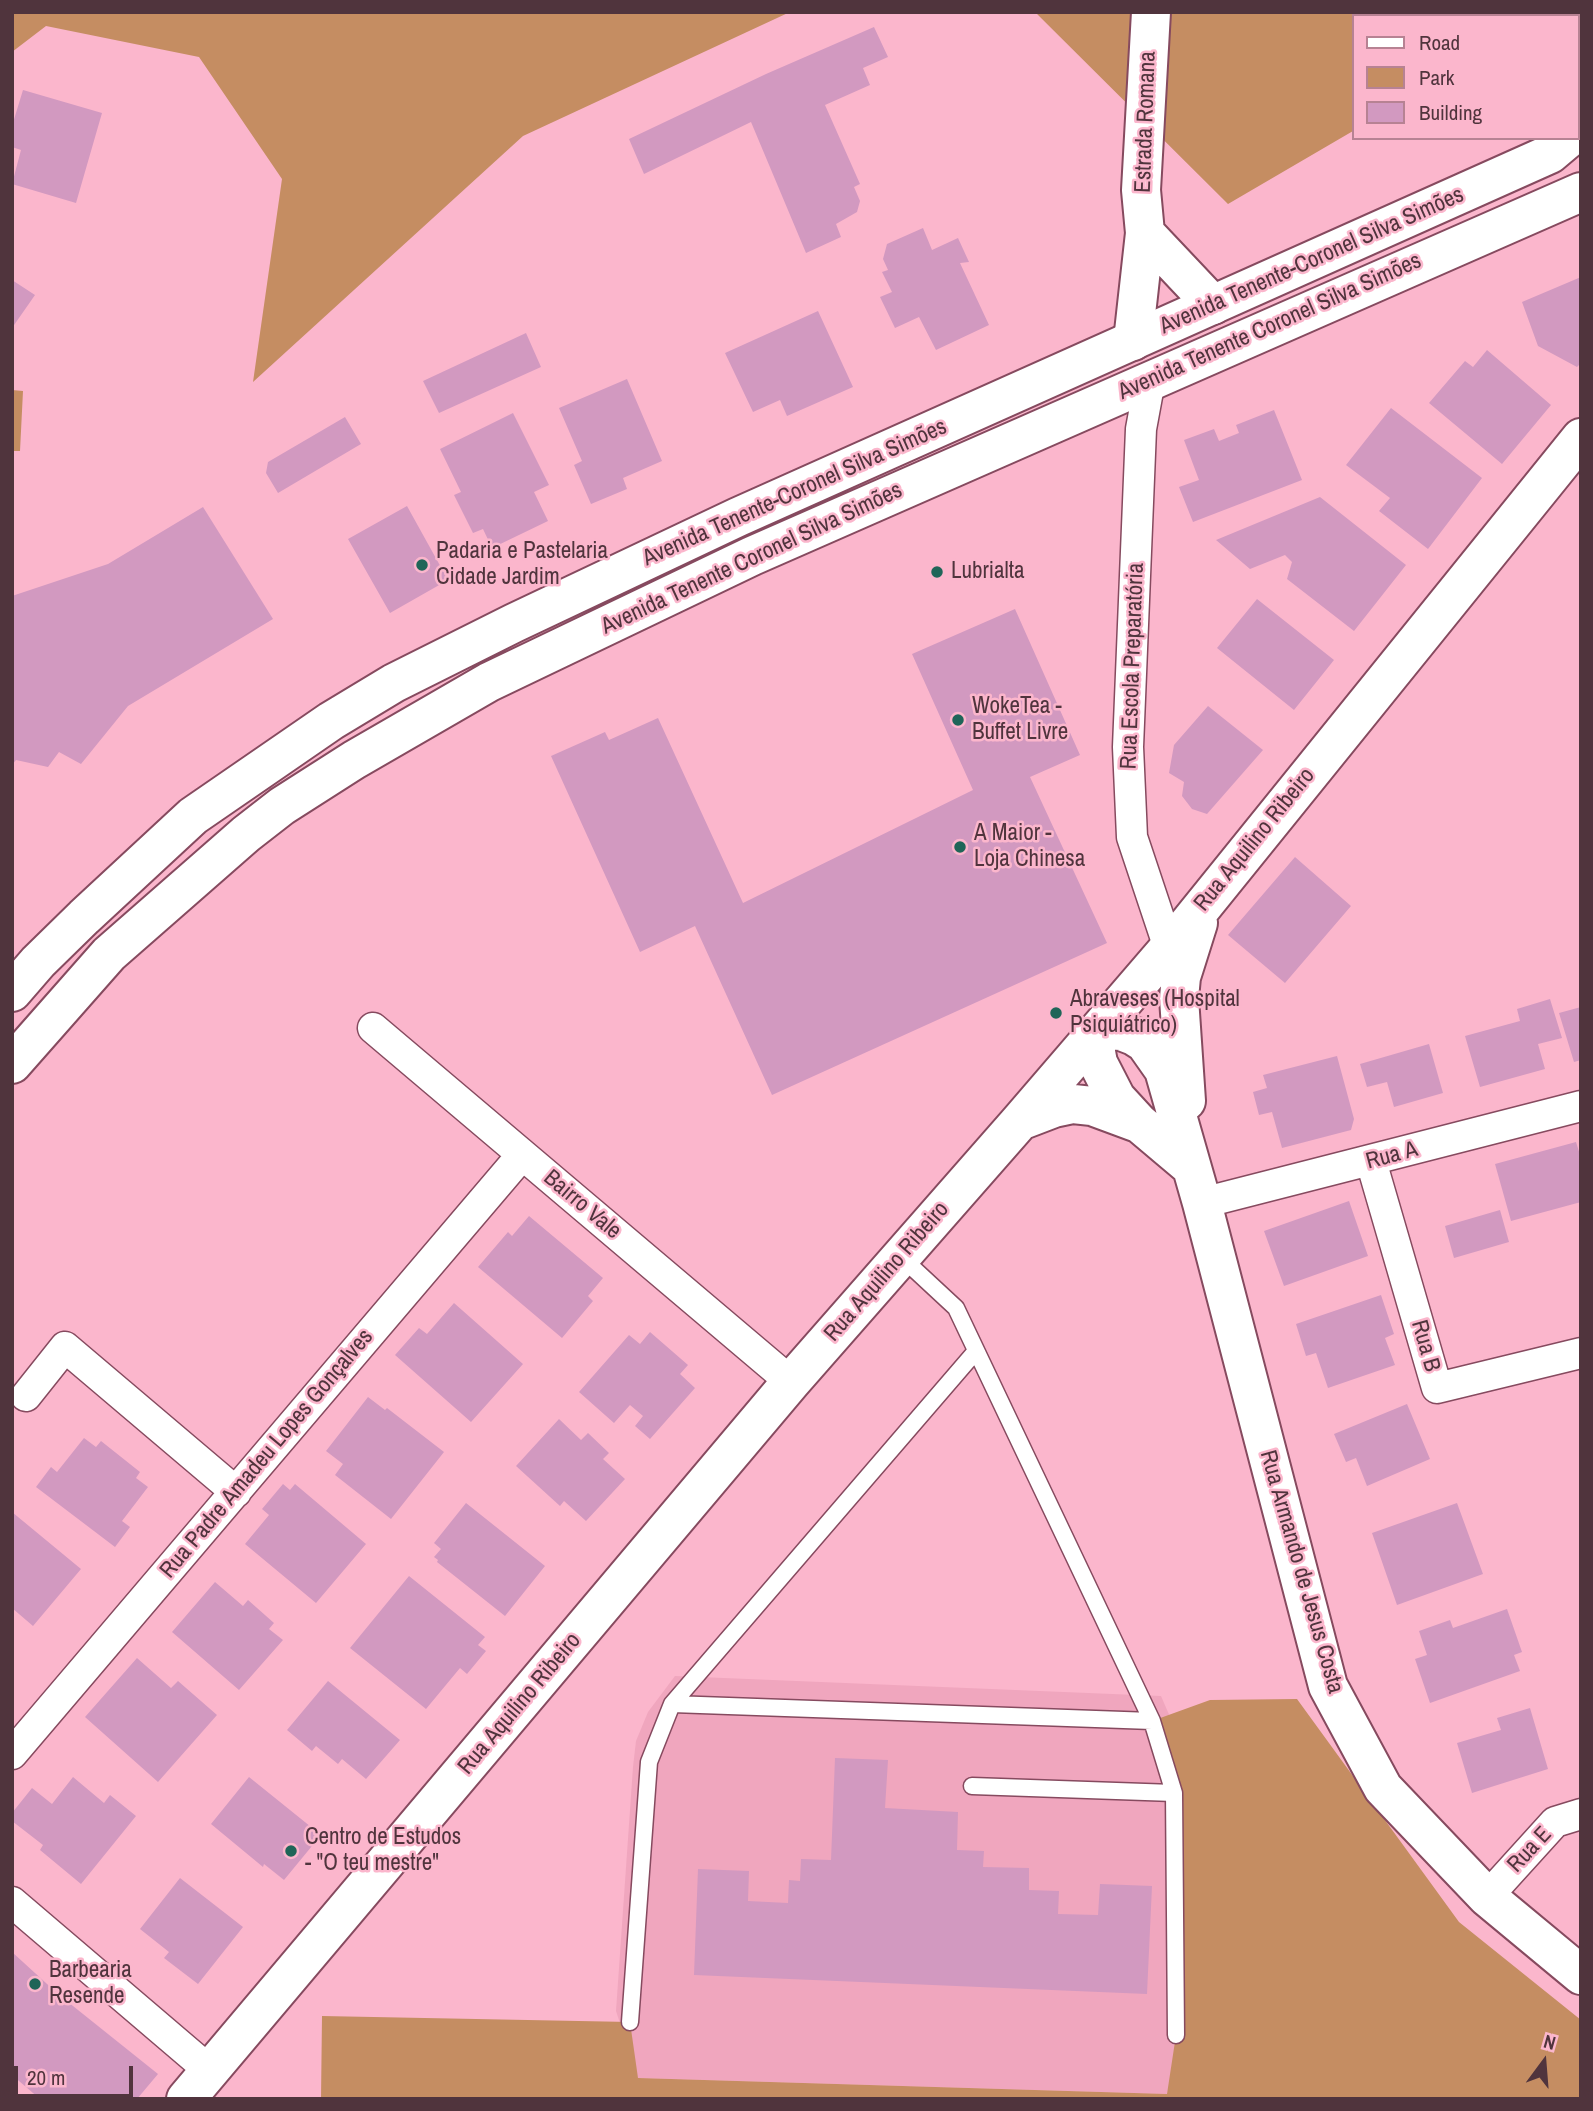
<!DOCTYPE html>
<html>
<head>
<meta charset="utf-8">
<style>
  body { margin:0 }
  #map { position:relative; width:1593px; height:2111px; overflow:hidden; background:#fbb6cc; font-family:"Archivo Narrow",sans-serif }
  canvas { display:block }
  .frame { position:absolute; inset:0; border:14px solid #50343d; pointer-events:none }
  .legend { position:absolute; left:1352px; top:14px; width:228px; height:126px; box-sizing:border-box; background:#fbb6cc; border:2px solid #b78293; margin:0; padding:9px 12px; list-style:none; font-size:21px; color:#50343d }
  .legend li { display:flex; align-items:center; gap:14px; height:35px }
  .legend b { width:35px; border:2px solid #b78293 }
  .north { position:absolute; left:1509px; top:2027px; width:70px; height:70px; -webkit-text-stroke:5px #fbb6cc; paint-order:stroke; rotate:16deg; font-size:19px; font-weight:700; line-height:28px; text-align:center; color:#50343d }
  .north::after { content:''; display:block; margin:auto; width:24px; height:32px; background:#50343d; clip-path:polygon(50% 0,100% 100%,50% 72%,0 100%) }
  .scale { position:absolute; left:14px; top:2066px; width:119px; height:32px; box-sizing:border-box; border:4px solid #50343d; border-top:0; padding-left:9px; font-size:21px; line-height:24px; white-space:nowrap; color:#50343d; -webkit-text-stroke:5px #fbb6cc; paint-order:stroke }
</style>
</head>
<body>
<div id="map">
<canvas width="1593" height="2111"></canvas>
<div class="frame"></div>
<ul class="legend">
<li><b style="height:9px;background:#fff"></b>Road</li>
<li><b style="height:19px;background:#c58d62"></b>Park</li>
<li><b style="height:19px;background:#d299c0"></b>Building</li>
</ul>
<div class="north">N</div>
<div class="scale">20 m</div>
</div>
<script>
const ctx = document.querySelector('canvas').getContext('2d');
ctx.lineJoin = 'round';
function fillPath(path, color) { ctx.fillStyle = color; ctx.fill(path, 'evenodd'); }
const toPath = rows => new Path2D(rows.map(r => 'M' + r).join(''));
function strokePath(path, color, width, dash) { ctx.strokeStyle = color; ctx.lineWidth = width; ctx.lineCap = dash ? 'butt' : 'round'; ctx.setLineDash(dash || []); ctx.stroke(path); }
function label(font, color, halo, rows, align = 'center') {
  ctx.font = font + ' "Archivo Narrow",sans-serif'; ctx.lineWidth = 5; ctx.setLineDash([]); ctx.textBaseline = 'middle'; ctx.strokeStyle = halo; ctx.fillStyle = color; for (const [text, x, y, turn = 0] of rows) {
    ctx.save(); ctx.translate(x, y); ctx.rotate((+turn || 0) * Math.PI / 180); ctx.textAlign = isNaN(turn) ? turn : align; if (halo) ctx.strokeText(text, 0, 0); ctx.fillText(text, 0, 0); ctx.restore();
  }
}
fillPath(toPath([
  [675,1676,1161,1696,1177,1733,1191,2006,1167,2094,638,2078,616,2011,633,1767,636,1741,648,1712]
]), '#f0a6be');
fillPath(toPath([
  [12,12,790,12,523,136,253,382,282,179,199,57,46,26,12,52],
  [1035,12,1555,12,1549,16,1353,16,1353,131,1228,204],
  [12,390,23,391,20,451,12,451],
  [1297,1699,1459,1922,1581,2020,1581,2099,321,2099,322,2016,630,2022,638,2078,1167,2094,1176,2035,1174,1793,1152,1721,1210,1700]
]), '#c58d62');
fillPath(toPath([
  [874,27,888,57,863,68,870,85,825,105,860,184,854,187,860,201,857,212,836,224,841,237,806,253,751,122,644,174,629,139,766,74],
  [23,90,102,113,76,203,12,184,21,150,12,147,12,126],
  [923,228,932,250,958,238,969,262,960,263,989,325,936,350,919,317,895,328,880,297,892,292,882,272,888,270,883,259,887,244],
  [1581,277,1581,363,1577,367,1538,346,1522,302],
  [12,280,35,295,12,328],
  [818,311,853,387,787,416,780,400,753,412,725,353],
  [526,333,541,367,439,413,423,381],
  [1487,350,1551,405,1502,464,1429,403,1465,361,1473,367],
  [627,379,662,461,623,478,627,489,591,504,574,465,582,461,559,408],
  [1391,408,1482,478,1428,549,1379,511,1390,498,1346,465],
  [1274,410,1302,480,1193,522,1179,487,1199,480,1184,440,1214,429,1219,441,1239,433,1236,425],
  [513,413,549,485,534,492,548,521,492,548,483,529,473,533,454,495,461,492,440,449],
  [345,417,361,444,278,493,266,473,268,462],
  [1320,497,1406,565,1354,631,1287,579,1292,562,1285,555,1250,569,1216,540],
  [407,506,448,580,390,613,348,539],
  [203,507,273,619,128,706,81,764,59,752,48,767,16,760,12,765,12,596,108,564],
  [1257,599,1334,660,1294,710,1217,648],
  [1015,609,1080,755,1030,777,1107,943,772,1095,695,926,640,952,551,756,605,732,609,740,658,718,743,903,973,790,912,654],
  [1208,706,1263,750,1207,814,1192,809,1182,796,1184,782,1169,773,1174,745],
  [1295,857,1351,906,1285,983,1228,935],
  [1550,999,1562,1038,1538,1044,1545,1069,1480,1087,1465,1036,1520,1021,1517,1009],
  [1581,1007,1581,1060,1574,1062,1559,1013],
  [1429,1044,1443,1093,1394,1107,1387,1082,1367,1087,1360,1064],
  [1337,1056,1354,1119,1351,1130,1282,1148,1272,1112,1259,1115,1253,1092,1267,1088,1263,1075],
  [1576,1142,1581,1158,1581,1202,1511,1221,1495,1164],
  [1349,1201,1368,1256,1284,1286,1264,1231],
  [1500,1210,1509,1242,1454,1258,1445,1226],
  [529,1216,603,1278,588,1296,593,1301,562,1338,478,1267,508,1232,512,1236],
  [1381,1295,1394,1334,1385,1338,1395,1365,1328,1388,1316,1353,1306,1356,1296,1324],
  [454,1303,523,1364,471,1422,395,1355,419,1328,427,1334],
  [650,1332,688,1365,680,1374,695,1388,650,1439,635,1426,643,1416,630,1405,614,1423,579,1392,629,1335,640,1344],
  [368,1397,385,1410,387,1408,444,1452,391,1519,335,1475,343,1464,326,1451],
  [1407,1404,1430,1459,1367,1486,1356,1458,1346,1462,1334,1434],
  [559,1419,581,1440,588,1433,609,1453,603,1459,625,1479,586,1521,564,1501,560,1506,516,1466],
  [84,1438,96,1447,101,1441,140,1472,136,1478,148,1487,122,1521,130,1527,115,1547,36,1487,51,1467,57,1472],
  [283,1484,290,1490,295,1484,366,1544,316,1603,245,1544,269,1515,262,1509],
  [466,1503,545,1566,505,1616,437,1562,438,1560,434,1557,441,1549,434,1543],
  [1457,1503,1483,1574,1397,1605,1372,1533],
  [12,1512,81,1569,33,1626,12,1608],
  [409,1576,485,1637,478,1645,486,1651,467,1674,460,1668,426,1709,350,1648],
  [215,1582,243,1606,248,1600,274,1623,269,1629,283,1640,239,1690,172,1632],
  [1507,1609,1522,1652,1514,1655,1520,1671,1430,1703,1415,1659,1427,1655,1419,1631,1450,1620,1453,1628],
  [137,1658,171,1688,178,1681,217,1715,158,1782,85,1717],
  [328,1681,400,1740,366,1779,342,1759,338,1764,316,1746,312,1751,287,1730],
  [1530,1708,1548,1769,1472,1793,1457,1743,1501,1730,1497,1718],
  [835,1758,888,1760,885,1808,958,1812,957,1850,984,1851,983,1867,1029,1868,1029,1890,1059,1891,1058,1914,1098,1915,1100,1884,1152,1886,1147,1994,694,1975,698,1869,749,1871,748,1901,788,1903,789,1880,800,1881,801,1859,831,1860],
  [73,1777,104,1803,110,1795,136,1816,81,1884,40,1850,43,1845,12,1821,12,1813,32,1788,52,1804],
  [249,1777,321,1835,284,1880,264,1864,263,1867,211,1824],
  [180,1878,243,1927,198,1984,164,1958,169,1952,140,1929],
  [12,1952,58,1994,158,2074,137,2099,40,2099,12,2075]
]), '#d299c0');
const service = toPath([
  [900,1256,956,1308,1152,1721,1174,1793,1176,2035],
  [672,1704,1152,1721],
  [972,1786,1174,1793],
  [630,2022,649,1762,672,1704,976,1351]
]);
const minor = toPath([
  [1150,380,1141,429,1128,747,1132,837,1169,948],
  [373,1028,791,1382],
  [1371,1161,1437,1388,1581,1353],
  [1202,1203,1581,1106],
  [26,1396,65,1347,236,1492],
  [12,1754,522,1155],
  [1487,1897,1555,1822,1581,1814],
  [12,1902,210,2071]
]);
const tertiary = toPath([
  [1145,233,1213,305],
  [1133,341,1145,233,1141,190,1151,12],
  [1093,1036,1106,1030,1121,1031,1134,1036,1145,1043,1164,1070,1202,1203,1328,1686,1383,1788,1487,1897,1581,1975],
  [1093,1036,1098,1063,1116,1098,1139,1123,1190,1166],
  [1186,1101,1179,998,1181,977,1198,923],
  [1020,1121,1054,1108,1073,1104,1092,1106,1138,1123],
  [186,2099,791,1382,1020,1121,1169,948,1581,438]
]);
const primary = toPath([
  [12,992,38,962,84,917,193,816,331,721,394,683,514,623,738,517,1550,154,1569,138],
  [12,1064,109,954,246,834,282,806,354,760,489,682,752,556,1581,192]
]);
strokePath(service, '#864a5f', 19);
strokePath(minor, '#864a5f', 33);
strokePath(tertiary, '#864a5f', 42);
strokePath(primary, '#864a5f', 42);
strokePath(service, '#fff', 16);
strokePath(minor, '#fff', 30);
strokePath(tertiary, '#fff', 38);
strokePath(primary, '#fff', 38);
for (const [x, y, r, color] of [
  [422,565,7,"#1f6558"],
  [937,572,7,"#1f6558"],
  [958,720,7,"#1f6558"],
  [960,847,7,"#1f6558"],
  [1056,1013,7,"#1f6558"],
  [291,1851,7,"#1f6558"],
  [35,1984,7,"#1f6558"]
]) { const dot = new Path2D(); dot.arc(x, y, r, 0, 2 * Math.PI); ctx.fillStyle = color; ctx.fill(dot); strokePath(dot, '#fbb6cc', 2.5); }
label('23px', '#50343d', '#fbb6cc', [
  ["Estrada Romana",1146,122,-88],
  ["Avenida Tenente-Coronel Silva Simões",1312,261,-24],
  ["Avenida Tenente Coronel Silva Simões",1270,327,-24],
  ["Avenida Tenente-Coronel Silva Simões",795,493,-24],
  ["Avenida Tenente Coronel Silva Simões",752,559,-25],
  ["Rua Escola Preparatória",1133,666,-88],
  ["Rua Aquilino Ribeiro",1255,840,-51],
  ["Rua A",1392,1156,-15],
  ["Bairro Vale",582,1205,40],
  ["Rua Aquilino Ribeiro",887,1272,-49],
  ["Rua B",1425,1346,74],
  ["Rua Padre Amadeu Lopes Gonçalves",267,1454,-50],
  ["Rua Armando de Jesus Costa",1301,1572,74],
  ["Rua Aquilino Ribeiro",520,1704,-50],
  ["Rua E",1530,1850,-47]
]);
label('23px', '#50343d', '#fbb6cc', [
  ["Padaria e Pastelaria",436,552],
  ["Cidade Jardim",436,578],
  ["Lubrialta",951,572],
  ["WokeTea -",972,707],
  ["Buffet Livre",972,733],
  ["A Maior -",974,834],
  ["Loja Chinesa",974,860],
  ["Abraveses (Hospital",1070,1000],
  ["Psiquiátrico)",1070,1026],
  ["Centro de Estudos",305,1838],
  ["- \"O teu mestre\"",305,1864],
  ["Barbearia",49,1971],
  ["Resende",49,1997]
], 'left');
</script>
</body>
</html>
